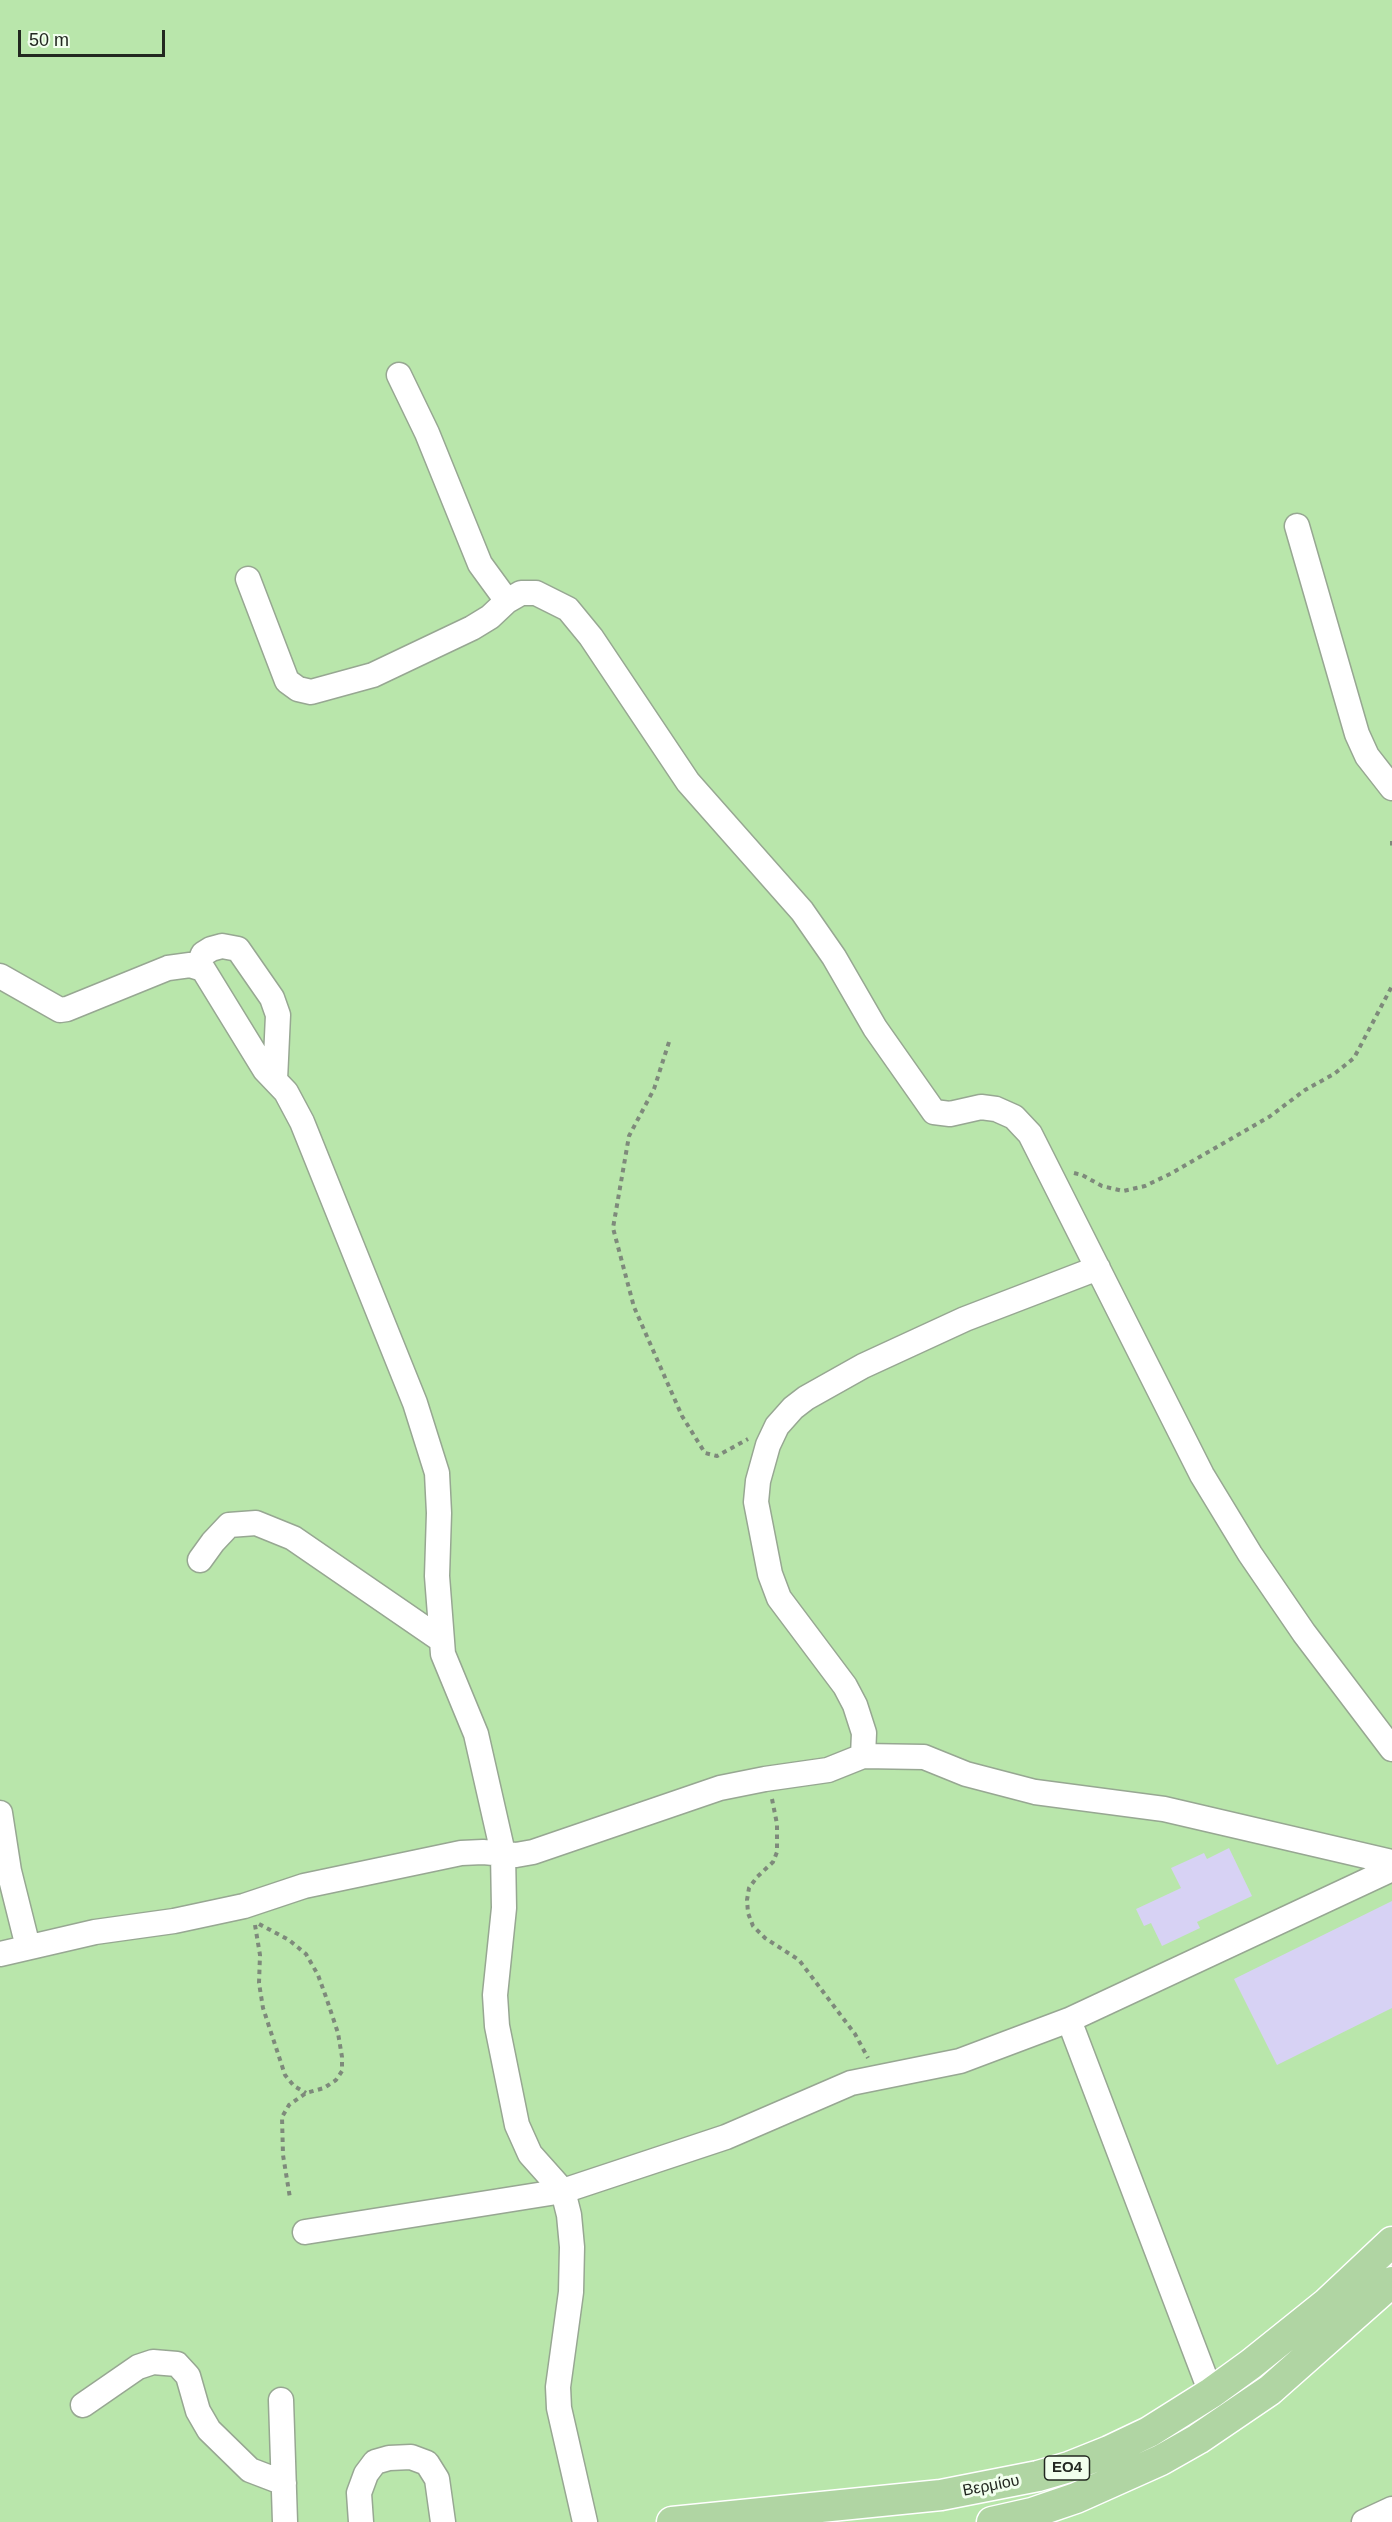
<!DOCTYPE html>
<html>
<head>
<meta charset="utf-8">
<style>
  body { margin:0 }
  #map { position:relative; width:1392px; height:2522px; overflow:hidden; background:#e2f3dd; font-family:Arial,sans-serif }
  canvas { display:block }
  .scale { position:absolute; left:18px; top:30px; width:147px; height:27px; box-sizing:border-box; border:3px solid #222820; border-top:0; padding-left:8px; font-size:18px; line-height:21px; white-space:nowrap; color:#222820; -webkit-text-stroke:4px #f1ffed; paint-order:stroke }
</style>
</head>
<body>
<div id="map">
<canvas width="1392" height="2522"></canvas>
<div class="scale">50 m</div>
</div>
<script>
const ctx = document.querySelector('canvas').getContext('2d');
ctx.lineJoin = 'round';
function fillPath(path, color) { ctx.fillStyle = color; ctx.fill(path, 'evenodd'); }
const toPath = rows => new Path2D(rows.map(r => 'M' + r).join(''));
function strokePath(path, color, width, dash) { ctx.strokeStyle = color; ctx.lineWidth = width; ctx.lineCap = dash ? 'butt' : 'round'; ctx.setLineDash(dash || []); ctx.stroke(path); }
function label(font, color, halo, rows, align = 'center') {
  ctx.font = font + ' Arial,sans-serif'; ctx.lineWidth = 6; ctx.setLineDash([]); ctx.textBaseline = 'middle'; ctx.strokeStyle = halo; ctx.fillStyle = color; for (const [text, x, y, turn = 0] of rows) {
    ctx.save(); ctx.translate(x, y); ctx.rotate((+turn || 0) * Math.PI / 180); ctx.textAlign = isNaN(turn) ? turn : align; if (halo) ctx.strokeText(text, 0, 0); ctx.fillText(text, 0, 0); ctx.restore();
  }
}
fillPath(toPath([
  [0,0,1392,0,1392,2522,0,2522]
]), '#b9e6ab');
fillPath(toPath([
  [1229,1848,1252,1896,1197,1922,1200,1928,1162,1946,1151,1923,1144,1926,1136,1909,1181,1888,1171,1868,1204,1853,1207,1859],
  [1392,1901,1392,2008,1277,2065,1234,1979]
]), '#d7d2f4');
const minor = toPath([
  [399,375,427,433,480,564,507,601],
  [1297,526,1357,734,1367,756,1392,788],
  [248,579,287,681,298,689,311,692,373,675,472,628,490,617,507,601,521,593,536,593,568,609,591,637,688,782,802,911,834,957,875,1028,934,1112,950,1114,981,1107,996,1109,1014,1117,1030,1134,1202,1475,1250,1554,1304,1633,1392,1749],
  [198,966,203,954,211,949,222,946,238,949,272,998,278,1015,275,1080],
  [0,976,60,1010,67,1009,168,968,190,965,203,969,265,1070,286,1092,302,1122,415,1403,437,1473,439,1513,437,1576,443,1654,476,1734,503,1853,504,1908,495,1995,497,2026,517,2125,530,2154,563,2191,569,2215,572,2247,571,2292,558,2387,559,2408,585,2522],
  [200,1560,213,1542,229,1525,256,1523,293,1538,440,1639],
  [863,1756,864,1733,855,1705,845,1686,779,1598,770,1574,756,1502,758,1481,768,1445,777,1426,793,1408,806,1398,863,1366,965,1319,1098,1268],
  [0,1813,9,1871,28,1947],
  [0,1954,95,1932,174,1921,244,1906,304,1886,461,1853,483,1852,516,1855,533,1852,720,1788,765,1779,828,1770,863,1756,924,1757,966,1774,1035,1792,1164,1809,1392,1862],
  [1069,2020,1211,2393],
  [305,2232,563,2191,726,2137,851,2083,960,2061,1069,2020,1392,1869],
  [281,2400,285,2522],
  [83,2405,138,2367,153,2362,177,2364,188,2376,198,2411,209,2430,250,2470,284,2483],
  [361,2522,359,2493,366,2474,375,2462,389,2458,411,2457,427,2463,437,2479,443,2522],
  [1364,2522,1392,2509]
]);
const major = toPath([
  [672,2522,941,2495,1038,2476,1069,2467,1109,2451,1149,2432,1211,2393,1251,2364,1327,2303,1392,2242],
  [992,2522,1032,2513,1076,2498,1161,2460,1198,2439,1270,2390,1392,2282]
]);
strokePath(minor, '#97a792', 27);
strokePath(major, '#fff', 33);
strokePath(toPath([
  [1392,841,1392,847],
  [669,1042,654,1089,629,1136,613,1228,634,1307,682,1416,705,1453,717,1456,748,1439],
  [1074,1173,1082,1175,1102,1186,1123,1191,1145,1186,1172,1173,1269,1117,1305,1090,1334,1074,1354,1058,1392,986],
  [772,1799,777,1824,777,1852,773,1862,757,1877,749,1888,747,1900,748,1913,753,1926,765,1938,799,1960,855,2034,868,2058],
  [259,1924,289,1940,306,1954,318,1975,326,1997,338,2033,342,2057,342,2071,336,2080,324,2088,306,2093,289,2105,282,2117,283,2155,290,2198],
  [255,1925,260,1955,259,1983,263,2008,285,2075,294,2086,306,2093]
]), '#7e8a7b', 4, [4.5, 4.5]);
strokePath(minor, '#fff', 24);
strokePath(major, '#b0d5a3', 30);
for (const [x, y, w] of [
  [1067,2468,45]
]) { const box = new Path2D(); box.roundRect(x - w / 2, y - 12, w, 24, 4.5); ctx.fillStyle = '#f1ffed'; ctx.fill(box); strokePath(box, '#222820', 1.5); }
label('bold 15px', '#222820', null, [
  ["ΕΟ4",1067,2468]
]);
label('16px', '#222820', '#f1ffed', [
  ["Βερμίου",991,2486,-11]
]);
</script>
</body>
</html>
